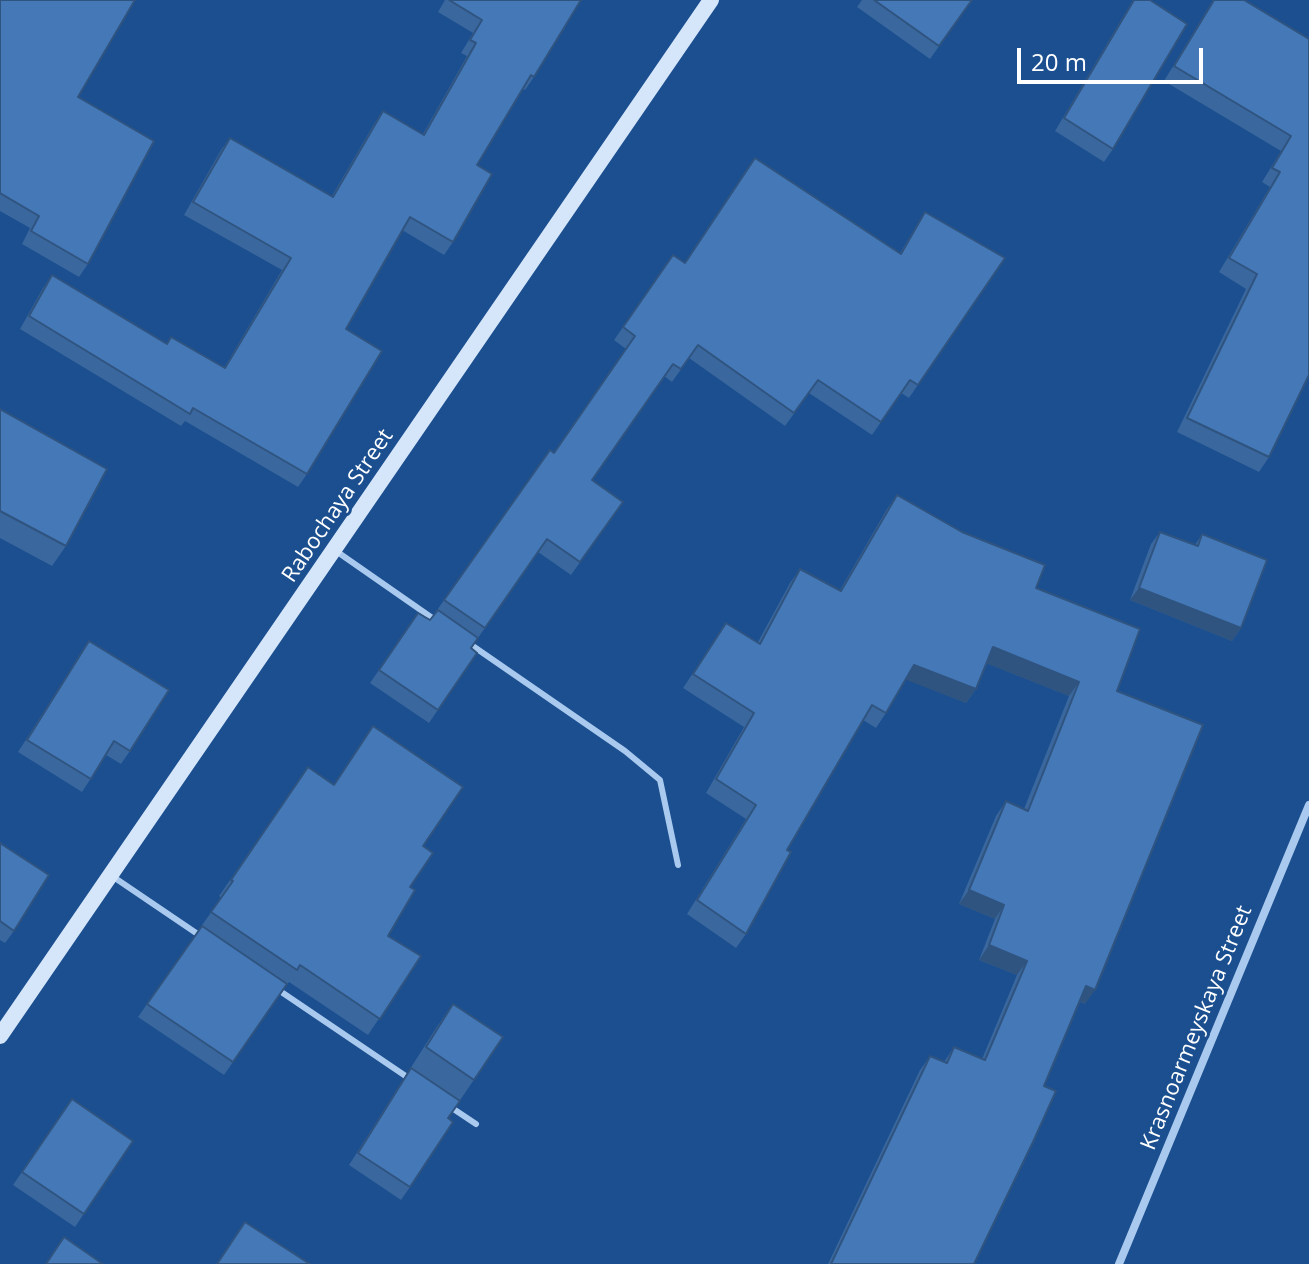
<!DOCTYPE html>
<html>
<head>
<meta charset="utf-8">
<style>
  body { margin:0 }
  #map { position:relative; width:1309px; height:1264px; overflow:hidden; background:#1b4f8f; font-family:"Open Sans",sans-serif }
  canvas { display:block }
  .scale { position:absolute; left:1017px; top:48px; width:186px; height:36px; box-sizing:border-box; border:4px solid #fff; border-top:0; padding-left:10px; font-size:24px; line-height:28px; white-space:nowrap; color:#fff; -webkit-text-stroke:6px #1b4f8f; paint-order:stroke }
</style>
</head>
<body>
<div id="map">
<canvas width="1309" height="1264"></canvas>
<div class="scale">20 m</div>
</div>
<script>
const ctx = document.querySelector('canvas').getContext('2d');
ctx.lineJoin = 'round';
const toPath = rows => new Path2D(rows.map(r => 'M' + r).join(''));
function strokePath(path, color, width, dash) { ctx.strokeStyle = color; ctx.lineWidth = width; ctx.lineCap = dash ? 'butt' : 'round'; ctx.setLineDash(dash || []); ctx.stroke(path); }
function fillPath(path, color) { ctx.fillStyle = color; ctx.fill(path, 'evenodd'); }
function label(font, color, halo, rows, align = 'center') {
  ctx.font = font + ' "Open Sans",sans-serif'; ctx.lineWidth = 6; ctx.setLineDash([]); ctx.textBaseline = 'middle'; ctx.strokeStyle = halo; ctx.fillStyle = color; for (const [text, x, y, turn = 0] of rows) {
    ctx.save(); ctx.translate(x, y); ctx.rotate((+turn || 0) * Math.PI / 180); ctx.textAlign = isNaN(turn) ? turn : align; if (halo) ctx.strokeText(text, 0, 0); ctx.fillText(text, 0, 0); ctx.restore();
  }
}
strokePath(toPath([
  [336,551,438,622],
  [467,642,625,751,660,780,678,865],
  [112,876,202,937],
  [277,989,410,1079],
  [449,1106,476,1124]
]), '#a9c9ee', 6);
strokePath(toPath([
  [1119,1264,1309,805]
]), '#a9c9ee', 8);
strokePath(toPath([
  [0,1036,711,0]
]), '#d6e6fa', 16);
fillPath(toPath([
  [0,0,78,97,88,264,79,277,22,244,30,228,0,211],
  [445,0,581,0,534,77,525,90,523,89,477,165,453,242,444,255,402,230,346,329,307,474,298,487,185,421,181,426,20,329,43,288,52,275,166,344,171,337,224,368,282,270,184,215,221,150,230,138,332,196,374,124,383,111,423,134,467,56,461,53,473,33,438,12],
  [862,0,972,0,930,59,857,7],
  [1133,0,1150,0,1113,149,1104,162,1055,131],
  [1213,0,1244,0,1309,39,1269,457,1259,472,1177,432,1246,289,1219,272,1270,187,1262,182,1281,151,1164,81],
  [925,212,1005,258,909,398,901,393,872,435,809,393,785,426,689,358,672,382,664,376,592,480,623,502,571,575,538,552,471,648,477,653,429,723,370,683,418,613,430,620,550,450,554,453,626,349,614,340,673,255,684,263,900,253],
  [0,409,66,546,52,566,0,538],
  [897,495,1036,588,1117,691,1085,1004,1080,1002,1044,1086,974,1264,828,1264,920,1070,930,1056,944,1062,954,1047,982,1059,1017,975,979,960,995,919,959,904,996,816,1006,801,1024,809,1069,696,986,663,976,689,966,703,906,679,886,713,876,728,863,720,787,850,746,934,736,948,687,914,746,819,706,793,744,727,683,688,726,623,758,642,790,583,800,569,840,590,887,509],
  [1160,532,1195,545,1202,534,1241,628,1232,641,1130,600,1151,544],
  [89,641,130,751,121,764,106,755,82,792,18,752],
  [308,767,423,846,410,887,388,936,421,956,368,1035,289,982,224,1075,138,1017,221,898,219,896],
  [0,843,14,931,5,943,0,940],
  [453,1004,503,1037,448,1118,410,1187,401,1200,349,1165,436,1028],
  [72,1099,133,1141,75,1227,13,1185]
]), '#3a679d');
fillPath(toPath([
  [1139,588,1241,628,1232,641,1130,600],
  [993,647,1079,682,1069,696,983,662],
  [914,665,976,689,966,703,904,679],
  [969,890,1004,905,995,919,959,904],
  [989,945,1027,961,1017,975,979,960],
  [1086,986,1095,990,1085,1004,1076,1000]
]), '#305480');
const building = toPath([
  [0,0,135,0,78,97,154,141,88,264,31,231,39,216,0,193,0,0],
  [449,0,581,0,534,77,531,75,477,165,492,174,453,242,410,217,346,329,382,351,307,474,193,408,190,414,29,316,52,275,167,344,171,337,225,368,291,258,193,202,230,138,333,197,383,111,424,135,476,43,470,40,482,20,449,0],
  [874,0,972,0,939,46,874,0],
  [1134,0,1150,0,1187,24,1113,149,1064,118,1134,0],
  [1214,0,1244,0,1309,39,1309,375,1269,457,1187,418,1257,274,1229,258,1280,172,1272,168,1291,136,1174,66,1214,0],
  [755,158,901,254,925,212,1005,258,918,385,910,380,881,422,818,380,794,413,698,345,681,369,673,364,592,480,623,502,580,562,547,539,485,628,444,600,550,450,554,453,635,336,623,327,673,255,685,263,755,158],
  [0,409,107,469,66,546,0,511,0,409],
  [897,495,962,532,1045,565,1036,588,1140,629,1117,691,1203,725,1095,990,1086,986,1044,1086,1056,1091,1033,1142,974,1264,831,1264,930,1056,947,1063,954,1047,985,1060,1027,961,989,945,1004,905,969,890,1006,801,1028,811,1079,682,993,647,976,689,914,665,886,713,872,705,787,850,791,852,746,934,697,900,756,805,716,779,754,713,693,674,726,623,760,644,800,569,841,591,897,495],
  [1160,532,1198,546,1202,534,1267,560,1241,628,1139,588,1160,532],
  [438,610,478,638,471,648,477,653,438,710,379,670,418,613,430,620,438,610],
  [89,641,169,690,130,751,114,741,91,779,27,740,89,641],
  [373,726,463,787,423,846,433,853,410,887,415,890,388,936,421,956,380,1019,300,965,297,970,211,912,233,881,231,880,308,767,334,785,373,726],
  [0,843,49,875,14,931,0,921,0,843],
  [202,926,287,984,233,1062,147,1004,202,926],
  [453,1004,503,1037,474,1080,426,1047,453,1004],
  [411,1068,460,1101,448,1118,453,1122,410,1187,358,1153,411,1068],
  [72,1099,133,1141,84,1214,22,1172,72,1099],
  [245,1222,310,1264,217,1264,245,1222],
  [64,1237,103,1264,46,1264,64,1237]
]);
fillPath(building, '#4478b7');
strokePath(building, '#305480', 2);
label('22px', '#fff', '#1b4f8f', [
  ["Rabochaya Street",338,506,-56],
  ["Krasnoarmeyskaya Street",1197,1028,-68]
]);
</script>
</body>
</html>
